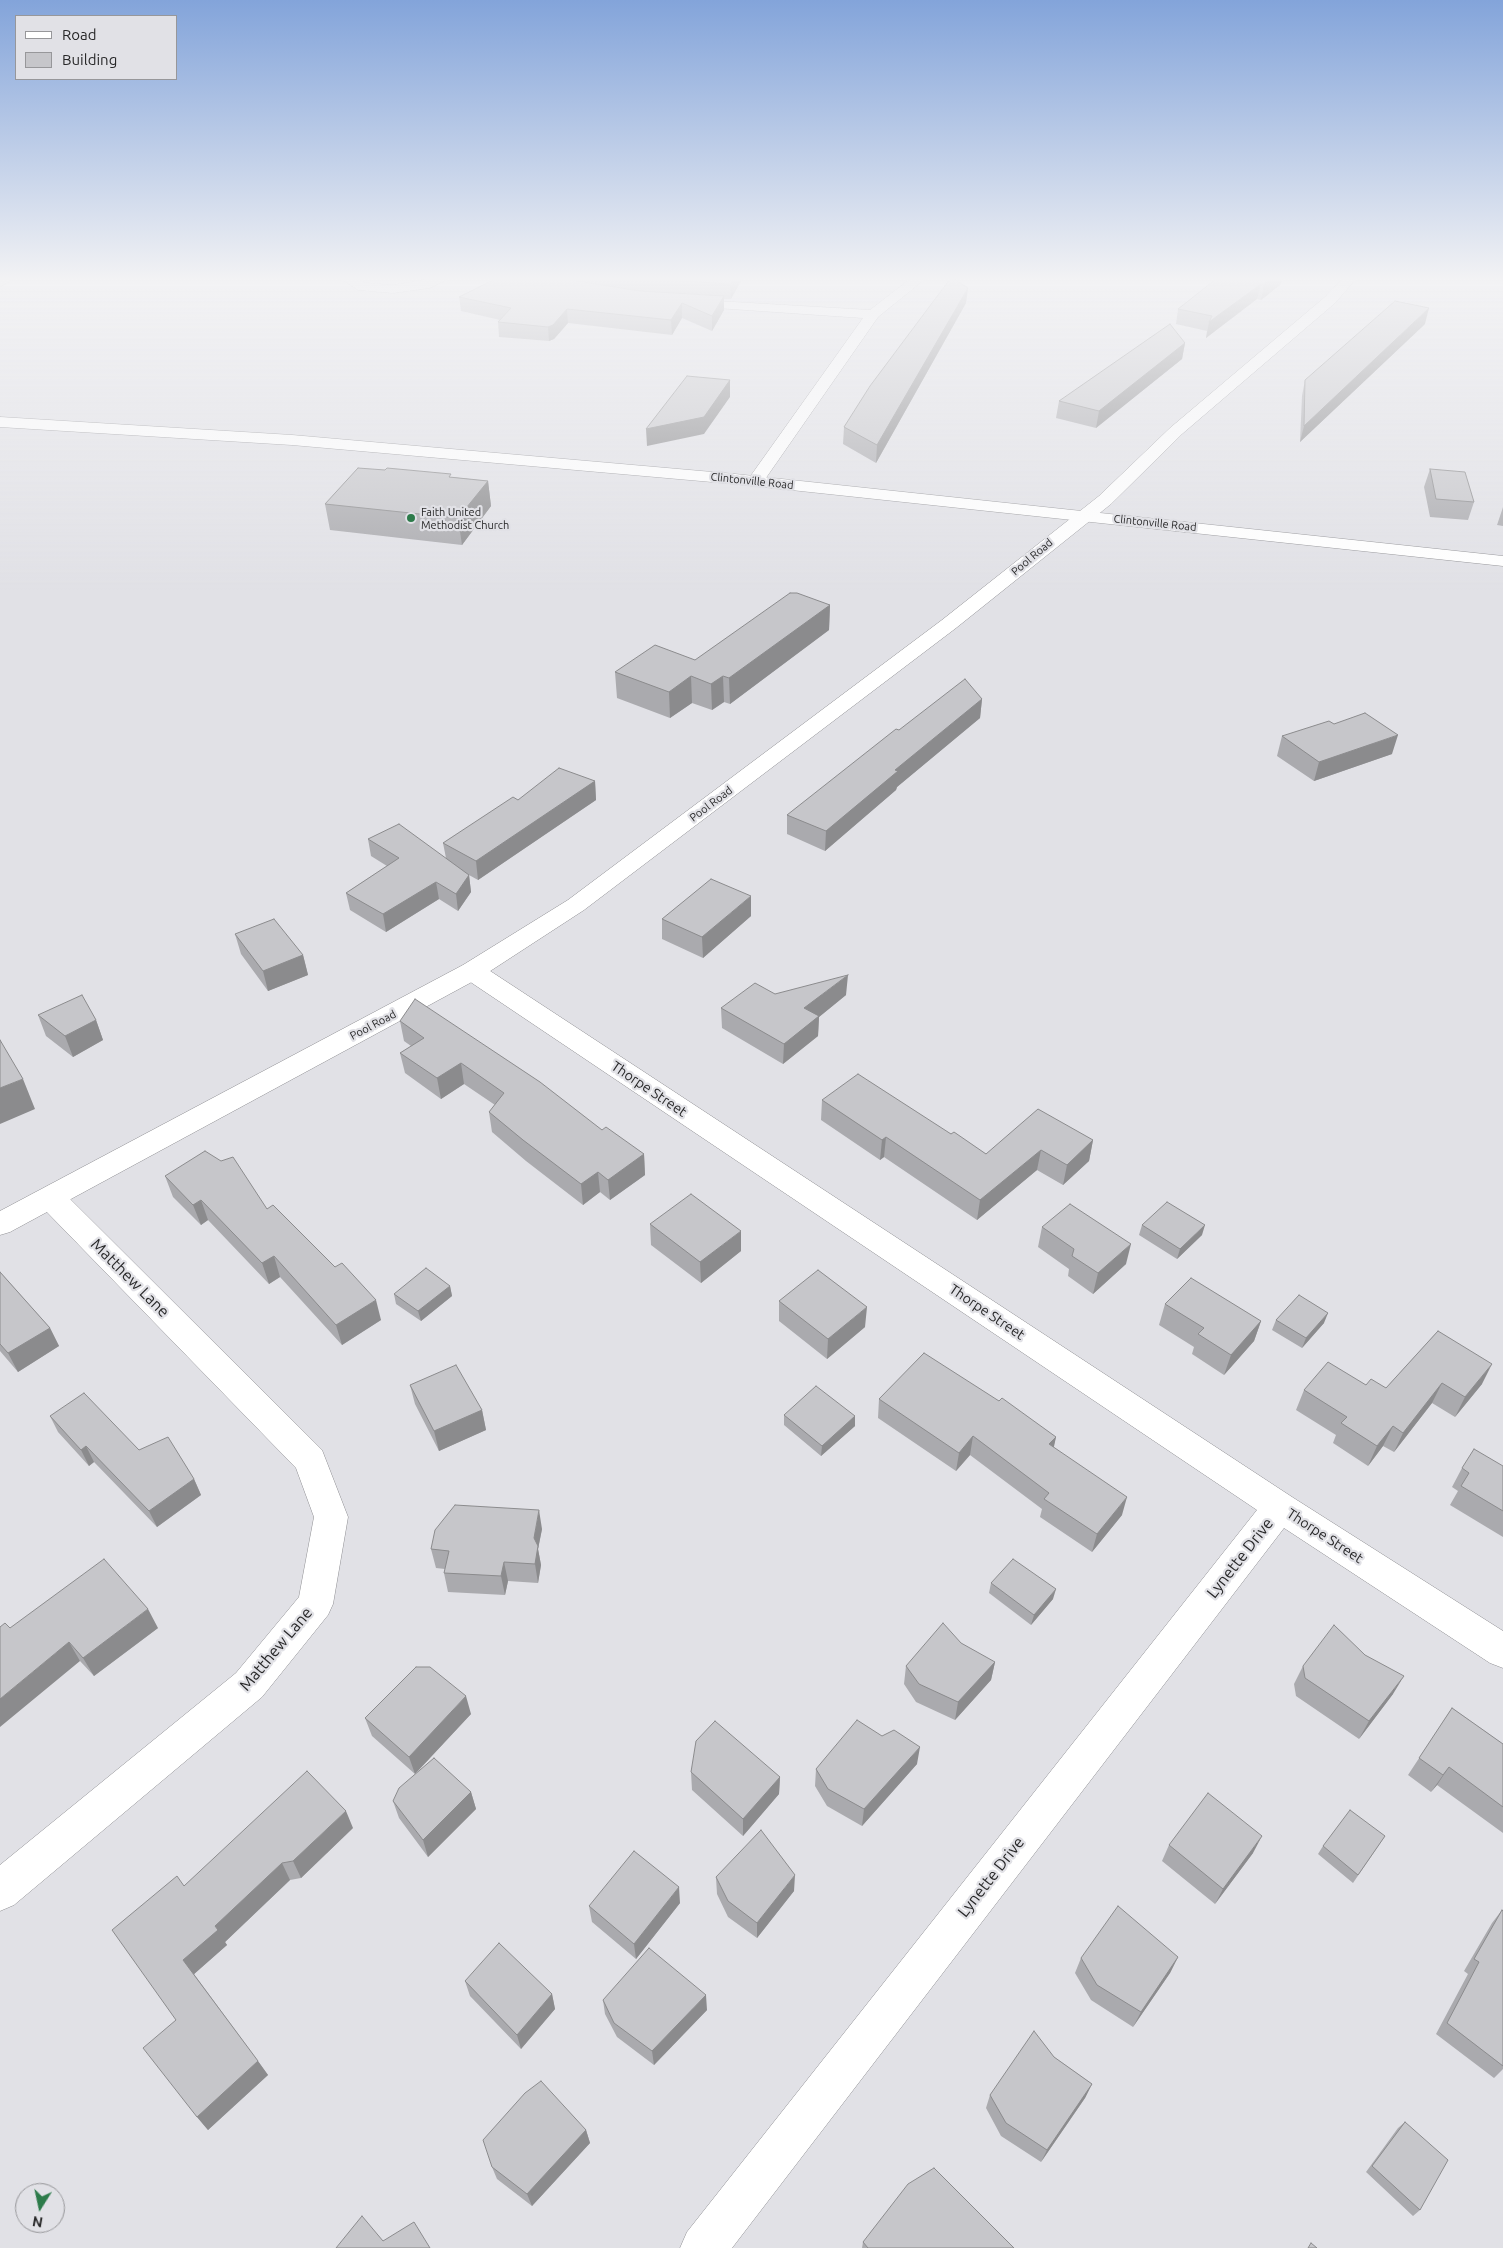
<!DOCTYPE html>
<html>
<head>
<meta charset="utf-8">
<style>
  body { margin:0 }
  #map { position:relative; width:1503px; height:2248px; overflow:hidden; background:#e1e1e6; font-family:Ubuntu,sans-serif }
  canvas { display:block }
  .legend { position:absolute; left:15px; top:15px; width:162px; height:65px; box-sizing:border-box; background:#e1e1e6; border:1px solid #97979a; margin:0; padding:6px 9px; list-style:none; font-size:15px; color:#282829 }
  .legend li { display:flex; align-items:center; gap:10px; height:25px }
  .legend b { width:25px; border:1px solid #97979a }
  .north { position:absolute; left:15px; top:2183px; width:50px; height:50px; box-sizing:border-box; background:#e1e1e6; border:1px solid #97979a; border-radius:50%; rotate:190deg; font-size:14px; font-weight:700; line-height:20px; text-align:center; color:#282829 }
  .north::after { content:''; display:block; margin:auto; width:18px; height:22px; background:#2d7b4a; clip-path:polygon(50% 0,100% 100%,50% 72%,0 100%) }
</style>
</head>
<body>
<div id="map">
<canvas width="1503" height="2248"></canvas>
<ul class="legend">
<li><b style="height:6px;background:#fff"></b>Road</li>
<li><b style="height:14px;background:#c6c6ca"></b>Building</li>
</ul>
<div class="north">N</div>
</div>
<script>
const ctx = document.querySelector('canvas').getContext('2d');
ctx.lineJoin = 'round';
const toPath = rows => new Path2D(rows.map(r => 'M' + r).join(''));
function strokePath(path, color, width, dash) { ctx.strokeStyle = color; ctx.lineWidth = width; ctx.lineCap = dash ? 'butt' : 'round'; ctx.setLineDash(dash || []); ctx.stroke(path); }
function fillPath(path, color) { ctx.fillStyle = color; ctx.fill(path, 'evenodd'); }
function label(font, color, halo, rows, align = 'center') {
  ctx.font = font + ' Ubuntu,sans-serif'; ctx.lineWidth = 4.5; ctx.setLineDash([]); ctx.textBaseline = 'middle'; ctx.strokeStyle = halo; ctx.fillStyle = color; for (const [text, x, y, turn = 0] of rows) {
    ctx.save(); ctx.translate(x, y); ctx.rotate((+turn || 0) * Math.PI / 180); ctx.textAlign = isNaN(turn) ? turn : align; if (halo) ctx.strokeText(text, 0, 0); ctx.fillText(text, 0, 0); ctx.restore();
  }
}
const minor = toPath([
  [0,279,13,279,0,287,0,279],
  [341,279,358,279,366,283,393,285,429,279,448,279,430,288,393,293,358,290,341,279],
  [910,279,925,279,878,317,761,485,749,485,747,481,863,318,687,306,680,302,682,299,870,310,910,279],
  [472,963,481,965,1292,1497,1503,1631,1503,1668,1490,1663,1284,1528,732,2248,680,2248,687,2232,1257,1510,463,977,460,971,463,965,472,963],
  [51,1187,61,1190,322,1450,348,1517,333,1604,328,1615,262,1697,14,1905,0,1911,0,1865,236,1673,299,1597,314,1517,296,1468,41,1206,37,1198,41,1190,51,1187]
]);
const tertiary = toPath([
  [1342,279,1356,279,1335,303,1182,434,1111,504,956,628,584,910,481,977,10,1232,0,1235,0,1211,463,965,568,900,942,620,1099,496,1170,428,1325,297,1342,279]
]);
const secondary = toPath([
  [0,417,292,435,735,474,1503,556,1503,566,735,484,292,445,0,427,0,417]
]);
strokePath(minor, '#8e8e92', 1);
strokePath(tertiary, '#8e8e92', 1);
strokePath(secondary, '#8e8e92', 1);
fillPath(minor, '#fff');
fillPath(tertiary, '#fff');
fillPath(secondary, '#fff');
fillPath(toPath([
  [495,279,742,279,731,299,724,299,724,310,712,331,682,318,672,335,568,323,554,339,549,341,499,337,498,322,500,320,461,311,459,297],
  [1216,279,1283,279,1280,285,1261,300,1257,299,1206,338,1207,331,1176,324,1178,309],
  [968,288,966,303,876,463,843,444,844,427],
  [1425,324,1300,442,1302,396,1305,380],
  [1185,343,1182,359,1096,428,1056,418,1059,401],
  [1430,469,1474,502,1468,520,1430,517,1424,487],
  [451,477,488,481,491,506,462,545,330,530,325,504],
  [1503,507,1503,526,1497,525],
  [830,605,829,630,730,704,724,702,712,710,692,703,670,718,617,698,615,672,695,660],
  [982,699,980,718,897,787,896,790,825,851,787,834,787,815,899,730],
  [1334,724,1392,754,1314,781,1277,756,1282,736],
  [595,781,596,800,478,880,469,875,471,892,458,911,439,899,386,932,350,910,346,893,387,866,371,856,368,839,446,858,443,843,518,800],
  [751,916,703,958,662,939,662,919],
  [235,934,303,955,308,975,268,991,241,954],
  [775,994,846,995,819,1017,818,1036,783,1064,722,1028,721,1008],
  [38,1015,96,1020,103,1040,73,1057,46,1036],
  [400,1021,602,1130,644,1154,645,1175,610,1200,600,1192,583,1205,526,1161,492,1132,489,1112,495,1105,464,1084,441,1099,405,1073,400,1053,411,1046,404,1041],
  [822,1100,951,1134,986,1154,1093,1140,1089,1161,1063,1185,1037,1170,977,1220,884,1157,880,1160,821,1120],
  [165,1176,267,1209,381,1320,342,1345,280,1277,269,1284,208,1220,201,1225,173,1197],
  [650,1224,741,1251,701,1283,651,1245],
  [1142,1225,1202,1235,1177,1259,1139,1235],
  [1042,1227,1126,1264,1093,1294,1068,1276,1069,1269,1038,1247],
  [0,1272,50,1328,59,1346,18,1372,0,1351],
  [450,1286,452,1296,421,1321,396,1304,394,1294],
  [779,1301,865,1327,827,1359,779,1321],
  [1165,1304,1261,1321,1254,1341,1224,1375,1192,1354,1194,1347,1159,1325],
  [1276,1320,1324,1323,1302,1348,1272,1330],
  [1438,1331,1482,1384,1455,1417,1432,1403,1394,1452,1383,1446,1368,1466,1333,1443,1336,1435,1296,1410,1304,1390,1366,1385,1386,1388],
  [410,1385,482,1410,486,1430,439,1451,415,1404],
  [879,1399,1056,1437,1053,1448,1122,1515,1092,1552,1040,1517,1042,1509,970,1455,956,1471,878,1418],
  [784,1415,855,1416,855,1426,821,1456,784,1425],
  [50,1416,139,1450,194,1479,201,1495,157,1527,94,1462,89,1466,58,1432],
  [1503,1466,1503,1537,1450,1505,1458,1491,1452,1487,1462,1468],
  [542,1529,538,1549,541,1565,538,1583,508,1581,505,1595,448,1592,444,1573,445,1569,436,1568,431,1549],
  [991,1583,1053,1599,1031,1625,989,1593],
  [10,1628,158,1628,94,1676,80,1661],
  [995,1662,991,1680,955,1720,916,1702,904,1684,906,1666],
  [1303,1666,1393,1694,1359,1739,1296,1696,1294,1684],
  [1452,1708,1503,1744,1503,1833,1437,1785,1431,1792,1408,1775],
  [471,1714,415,1774,372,1736,365,1718],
  [917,1764,862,1826,827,1806,815,1786,816,1769],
  [691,1772,780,1777,779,1794,743,1836,692,1790],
  [471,1792,476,1809,428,1857,399,1818,393,1801],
  [353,1828,301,1878,290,1880,225,1942,227,1945,194,1974,268,2075,208,2130,197,2117,176,2020,184,1886],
  [1385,1836,1353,1883,1318,1854,1323,1846],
  [1169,1845,1253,1853,1215,1904,1162,1861],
  [716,1877,794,1891,757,1938,728,1917,717,1894],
  [680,1903,636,1959,592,1922,589,1906],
  [1502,1910,1503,1911,1503,2069,1494,2078,1436,2034,1468,1974,1464,1971,1492,1923],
  [1178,1957,1170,1973,1133,2027,1091,2000,1075,1973,1081,1958],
  [465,1981,552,1994,555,2009,521,2049,470,1996],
  [603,2000,707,2010,654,2065,617,2037,605,2014],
  [1054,2057,1092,2084,1085,2098,1041,2162,1001,2136,986,2108,990,2095],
  [1405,2122,1420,2210,1413,2216,1366,2172,1398,2128],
  [586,2130,590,2143,532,2206,497,2179,492,2167],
  [863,2242,1014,2248,862,2248]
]), '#aaaaae');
fillPath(toPath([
  [733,279,742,279,731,299,730,284],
  [1271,279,1283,279,1280,285,1261,300,1264,284],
  [1261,284,1257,299,1206,338,1209,322],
  [968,288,966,303,876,463,877,445],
  [724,296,724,310,712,331,712,316],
  [682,303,682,318,672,335,671,320],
  [1429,308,1425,324,1300,442,1304,426],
  [567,309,568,323,554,339,549,341,548,327],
  [1185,343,1182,359,1096,428,1099,411],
  [730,380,730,397,704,434,647,446,646,429],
  [488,481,491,506,462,545,458,518],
  [830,605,829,630,730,704,729,678],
  [691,676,692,703,670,718,669,692],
  [723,676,724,702,712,710,711,684],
  [982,699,980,718,897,787,896,790,825,851,826,831,895,770],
  [1398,735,1392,754,1314,781,1319,762],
  [595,781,596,800,478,880,476,861],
  [469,875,471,892,458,911,456,894],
  [436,882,439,899,386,932,383,914],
  [751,896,751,916,703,958,702,937],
  [303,955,308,975,268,991,263,971],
  [848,975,846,995,819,1017,818,1036,783,1064,784,1044,804,1008],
  [96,1020,103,1040,73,1057,65,1036],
  [461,1063,464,1084,441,1099,437,1078],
  [23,1079,35,1109,0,1124,0,1088],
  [886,1137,884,1157,880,1160,882,1140],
  [1093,1140,1089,1161,1063,1185,1067,1165],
  [1041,1150,1037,1170,977,1220,980,1200],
  [644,1154,645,1175,610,1200,608,1180],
  [598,1172,600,1192,583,1205,581,1184],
  [201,1200,208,1220,201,1225,193,1205],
  [1205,1225,1202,1235,1177,1259,1180,1249],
  [741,1231,741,1251,701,1283,700,1262],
  [1131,1244,1126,1264,1093,1294,1098,1273],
  [274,1256,280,1277,269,1284,262,1263],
  [450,1286,452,1296,421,1321,418,1311],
  [376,1300,381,1320,342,1345,336,1325],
  [867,1307,865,1327,827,1359,828,1339],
  [1328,1313,1324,1323,1302,1348,1306,1338],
  [1261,1321,1254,1341,1224,1375,1231,1355],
  [50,1328,59,1346,18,1372,8,1353],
  [1492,1364,1482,1384,1455,1417,1465,1397],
  [1442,1383,1432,1403,1394,1452,1403,1433],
  [482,1410,486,1430,439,1451,434,1431],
  [855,1416,855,1426,821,1456,822,1446],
  [1393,1426,1383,1446,1368,1466,1377,1446],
  [973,1436,970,1455,956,1471,959,1453],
  [1056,1437,1052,1456,1049,1444],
  [86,1446,94,1462,89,1466,81,1450],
  [194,1479,201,1495,157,1527,149,1511],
  [1127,1497,1122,1515,1092,1552,1097,1534],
  [539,1510,542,1529,538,1549,541,1565,538,1583,535,1564,534,1538],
  [504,1562,508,1581,505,1595,501,1576],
  [1056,1589,1053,1599,1031,1625,1034,1615],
  [148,1609,158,1628,94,1676,83,1658],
  [69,1642,80,1661,0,1727,0,1699],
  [995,1662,991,1680,955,1720,958,1702],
  [1404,1676,1393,1694,1359,1739,1369,1721],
  [466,1696,471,1714,415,1774,409,1757],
  [920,1747,917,1764,862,1826,864,1809],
  [1449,1767,1437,1785,1431,1792,1443,1775],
  [780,1777,779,1794,743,1836,743,1819],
  [471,1792,476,1809,428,1857,423,1840],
  [346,1811,353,1828,301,1878,293,1861],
  [1262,1836,1253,1853,1215,1904,1223,1889],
  [282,1863,290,1880,225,1942,227,1945,193,1975,183,1960,215,1926],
  [795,1875,794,1891,757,1938,757,1923],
  [679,1887,680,1903,636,1959,634,1944],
  [1178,1957,1170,1973,1133,2027,1141,2012],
  [552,1994,555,2009,521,2049,517,2035],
  [706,1995,707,2010,654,2065,652,2051],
  [258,2061,268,2075,208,2130,197,2117],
  [1092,2084,1085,2098,1041,2162,1047,2150],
  [586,2130,590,2143,532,2206,527,2194]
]), '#8b8b8d');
const building = toPath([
  [495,279,565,279,640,291,724,296,712,316,682,303,671,320,567,309,553,325,548,327,498,322,511,308,459,297,495,279],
  [653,279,733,279,730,284,653,279],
  [950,279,954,279,968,288,877,445,844,427,870,386,950,279],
  [1216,279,1271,279,1264,284,1261,284,1209,322,1212,316,1178,309,1216,279],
  [1395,301,1429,308,1304,426,1305,380,1395,301],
  [1170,324,1185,343,1099,411,1059,401,1170,324],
  [687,376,730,380,704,417,646,429,687,376],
  [358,468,385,470,387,468,451,474,449,477,488,481,458,518,325,504,358,468],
  [1430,469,1465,472,1474,502,1436,499,1430,469],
  [790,593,797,593,830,605,729,678,723,676,711,684,691,676,669,692,615,672,655,645,695,660,790,593],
  [965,679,982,699,895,770,898,771,826,831,787,815,896,729,899,730,965,679],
  [1365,713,1398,735,1319,762,1282,736,1329,721,1334,724,1365,713],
  [559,768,595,781,476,861,443,843,513,797,518,800,559,768],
  [399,824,469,875,456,894,436,882,383,914,346,893,399,858,368,839,399,824],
  [711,879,751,896,702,937,662,919,711,879],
  [274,919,303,955,263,971,235,934,274,919],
  [848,975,804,1008,819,1016,784,1044,721,1008,755,983,775,994,848,975],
  [82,995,96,1020,65,1036,38,1015,82,995],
  [415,999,540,1082,602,1130,606,1127,644,1154,608,1180,598,1172,581,1184,523,1140,489,1112,504,1093,461,1063,437,1078,400,1053,424,1038,400,1021,415,999],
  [0,1040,23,1079,0,1088,0,1040],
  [858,1074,951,1134,954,1132,986,1154,1038,1109,1093,1140,1067,1165,1041,1150,980,1200,886,1137,882,1140,822,1100,858,1074],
  [205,1151,221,1161,233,1157,267,1209,273,1205,335,1267,342,1263,376,1300,336,1325,274,1256,262,1263,201,1200,193,1205,165,1176,205,1151],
  [691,1194,741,1231,700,1262,650,1224,691,1194],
  [1167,1202,1205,1225,1180,1249,1142,1225,1167,1202],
  [1070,1204,1131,1244,1098,1273,1072,1256,1074,1249,1042,1227,1070,1204],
  [426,1268,450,1286,418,1311,394,1294,426,1268],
  [818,1270,867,1307,828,1339,779,1301,818,1270],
  [0,1272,50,1328,8,1353,0,1344,0,1272],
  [1191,1278,1261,1321,1231,1355,1198,1334,1204,1328,1165,1304,1191,1278],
  [1299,1295,1328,1313,1306,1338,1276,1320,1299,1295],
  [1438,1331,1492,1364,1465,1397,1442,1383,1403,1433,1393,1426,1377,1446,1341,1423,1347,1417,1304,1390,1328,1362,1366,1385,1371,1379,1386,1388,1438,1331],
  [924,1353,999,1401,1002,1398,1056,1437,1049,1444,1127,1497,1097,1534,1044,1499,1049,1493,973,1436,959,1453,879,1399,924,1353],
  [456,1365,482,1410,434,1431,410,1385,456,1365],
  [816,1386,855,1416,822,1446,784,1415,816,1386],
  [84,1393,139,1450,168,1437,194,1479,149,1511,86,1446,81,1450,50,1416,84,1393],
  [1474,1449,1503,1466,1503,1511,1461,1486,1469,1473,1462,1468,1474,1449],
  [455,1505,539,1510,534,1538,538,1546,535,1564,504,1562,501,1576,444,1573,449,1551,431,1549,435,1530,455,1505],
  [104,1559,148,1609,83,1658,69,1642,0,1699,0,1627,5,1623,10,1628,104,1559],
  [1013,1559,1056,1589,1034,1615,991,1583,1013,1559],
  [943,1623,961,1643,995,1662,958,1702,919,1684,906,1666,943,1623],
  [1334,1625,1365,1655,1404,1676,1369,1721,1305,1678,1303,1666,1334,1625],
  [416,1667,430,1667,466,1696,409,1757,365,1718,416,1667],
  [1452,1708,1503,1744,1503,1807,1449,1767,1443,1775,1419,1758,1452,1708],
  [857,1720,882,1736,894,1730,920,1747,864,1809,828,1789,816,1769,857,1720],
  [715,1721,780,1777,743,1819,691,1772,696,1741,715,1721],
  [434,1758,471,1792,423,1840,393,1801,399,1788,434,1758],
  [307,1771,346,1811,293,1861,282,1863,215,1926,218,1930,183,1960,258,2061,197,2117,143,2048,176,2020,112,1930,177,1876,184,1886,307,1771],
  [1208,1793,1262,1836,1223,1889,1169,1845,1208,1793],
  [1350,1810,1385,1836,1358,1875,1323,1846,1350,1810],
  [761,1830,795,1875,757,1923,728,1901,716,1877,761,1830],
  [634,1851,679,1887,634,1944,589,1906,634,1851],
  [1118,1906,1178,1957,1141,2012,1097,1985,1081,1958,1118,1906],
  [1502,1910,1503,1911,1503,2066,1447,2023,1479,1962,1474,1959,1502,1910],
  [499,1943,552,1994,517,2035,465,1981,499,1943],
  [649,1948,706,1995,652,2051,614,2023,603,2000,649,1948],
  [1034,2031,1054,2057,1092,2084,1047,2150,1006,2123,990,2095,1034,2031],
  [541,2081,586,2130,527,2194,492,2167,483,2140,525,2093,541,2081],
  [1405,2122,1448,2160,1420,2210,1372,2166,1405,2122],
  [934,2168,1014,2248,868,2248,863,2242,908,2184,934,2168],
  [362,2216,383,2241,414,2222,430,2248,336,2248,362,2216],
  [1311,2243,1317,2248,1308,2248,1311,2243]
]);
fillPath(building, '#c6c6ca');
strokePath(building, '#8b8b8d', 1);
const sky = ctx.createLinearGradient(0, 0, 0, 593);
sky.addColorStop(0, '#83a4da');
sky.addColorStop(0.47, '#f2f2f4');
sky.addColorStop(1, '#f2f2f400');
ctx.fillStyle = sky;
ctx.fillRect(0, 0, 1503, 593);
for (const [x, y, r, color] of [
  [411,518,5,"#2d7b4a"]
]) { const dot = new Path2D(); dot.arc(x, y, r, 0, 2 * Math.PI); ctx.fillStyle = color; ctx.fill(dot); strokePath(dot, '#e1e1e6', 2); }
label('11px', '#282829', '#e1e1e6', [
  ["Clintonville Road",752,481,6],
  ["Clintonville Road",1155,523,6],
  ["Pool Road",1032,557,-40],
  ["Pool Road",711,804,-37],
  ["Pool Road",373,1025,-28]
]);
label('11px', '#282829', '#e1e1e6', [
  ["Faith United",421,512],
  ["Methodist Church",421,525]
], 'left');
label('14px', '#282829', '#e1e1e6', [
  ["Thorpe Street",649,1089,34],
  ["Thorpe Street",987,1312,34],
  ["Thorpe Street",1325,1536,33]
]);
label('16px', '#282829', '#e1e1e6', [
  ["Matthew Lane",130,1278,45],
  ["Lynette Drive",1240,1558,-52],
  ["Matthew Lane",276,1649,-50],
  ["Lynette Drive",991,1877,-52]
]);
</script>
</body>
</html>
